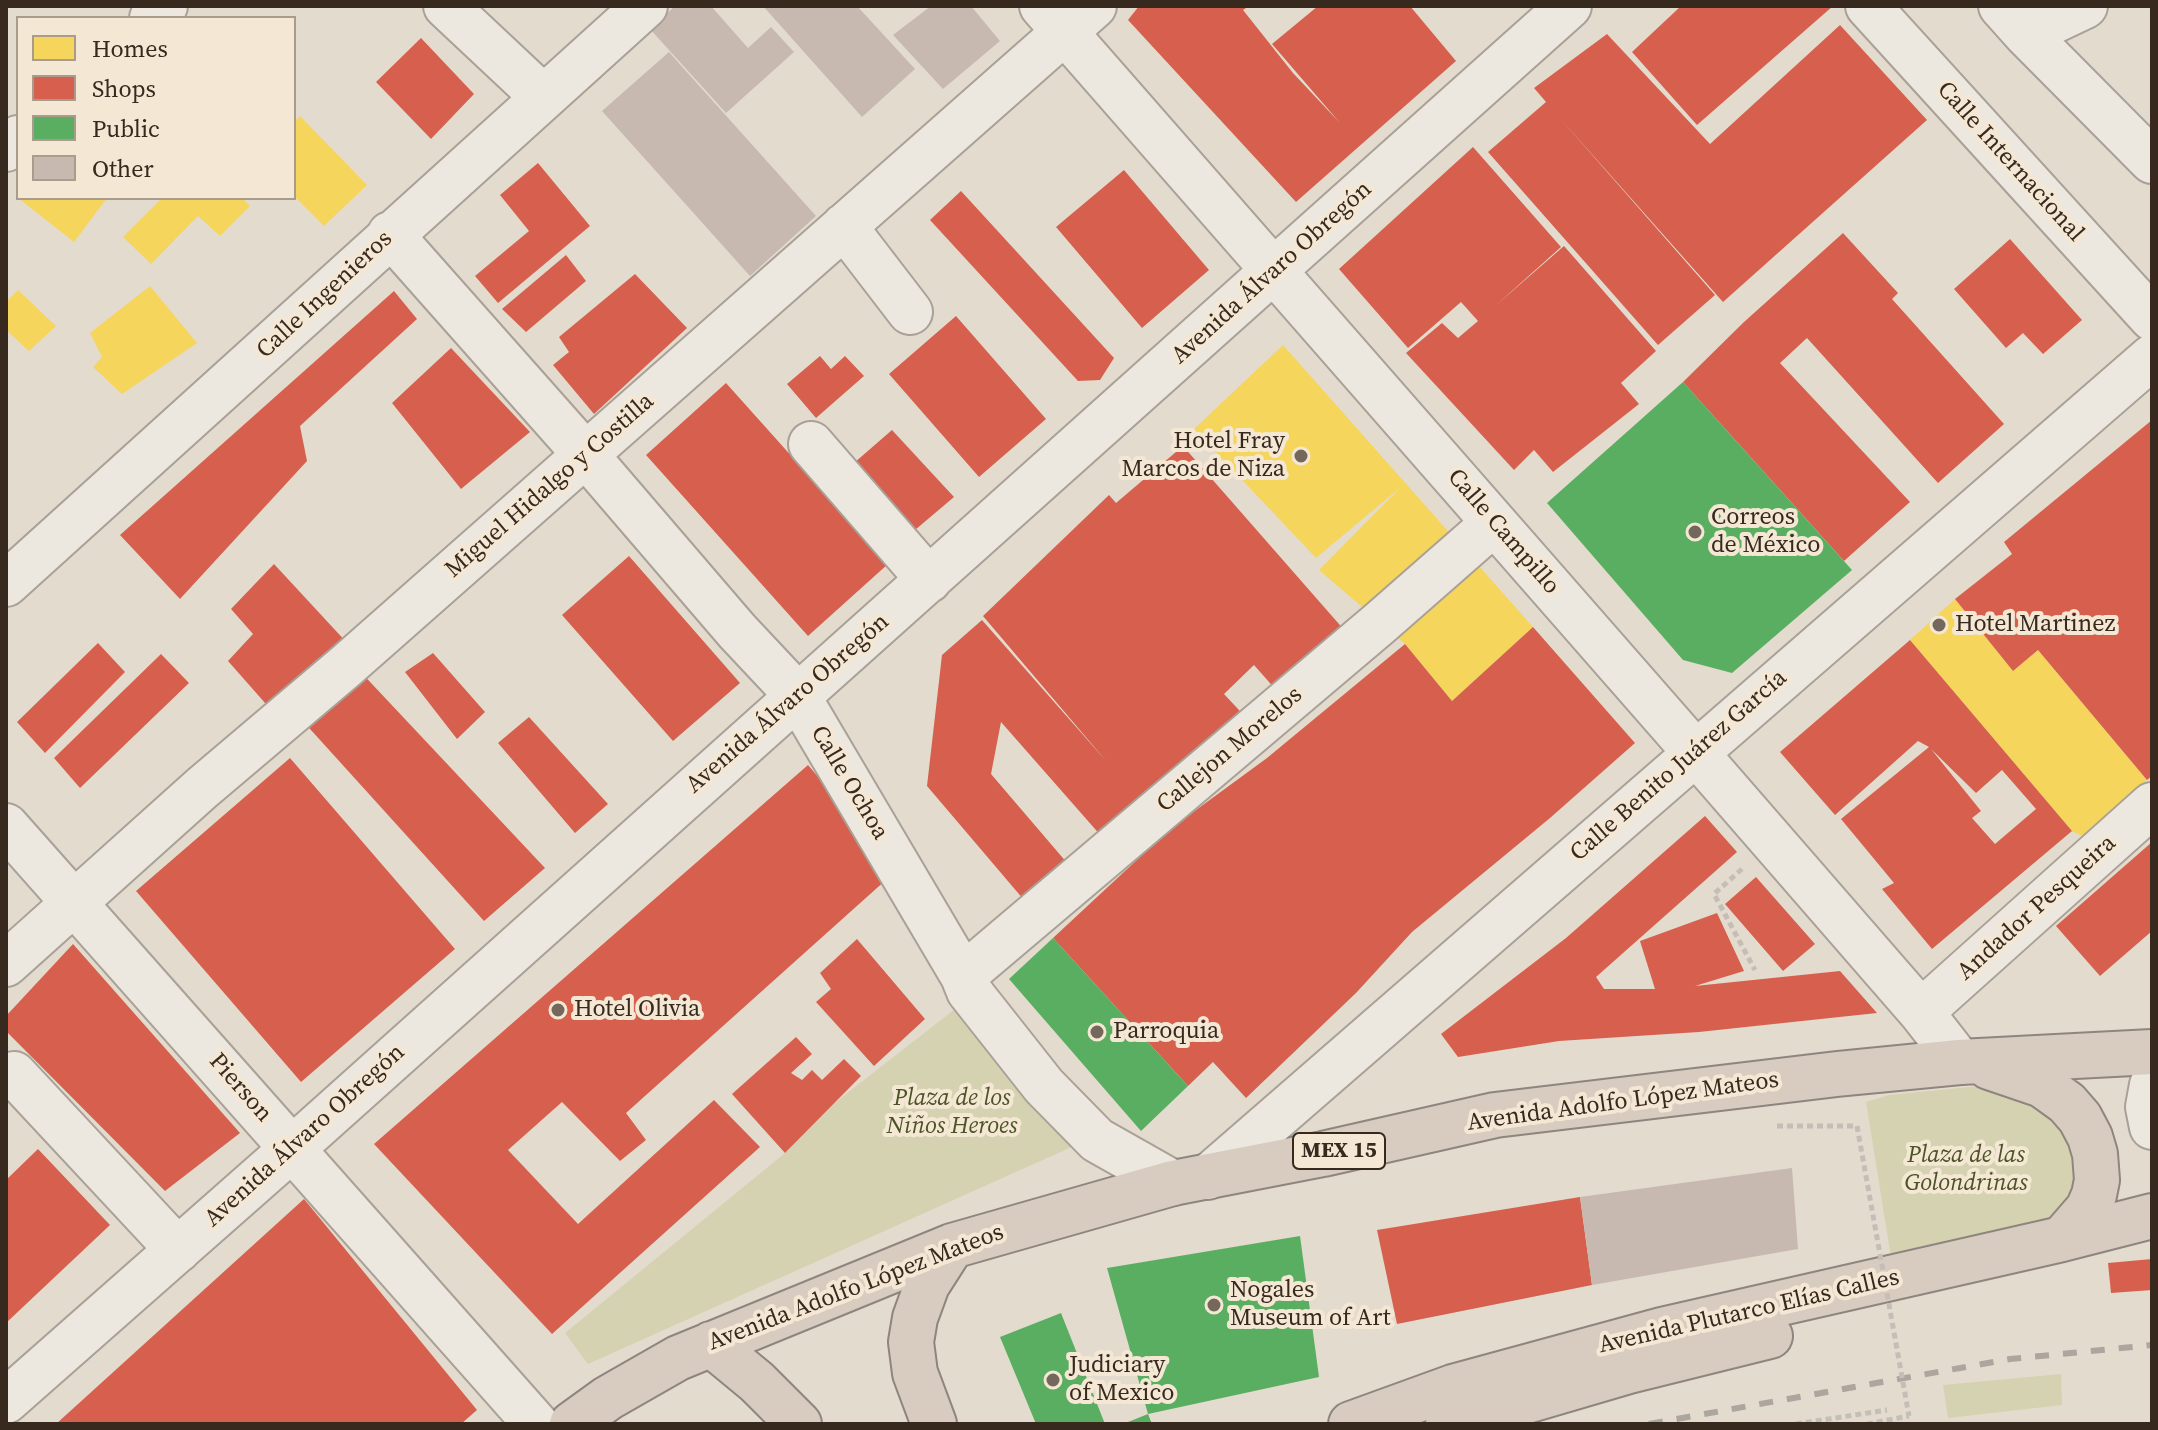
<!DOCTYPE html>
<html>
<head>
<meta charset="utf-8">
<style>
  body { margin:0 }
  #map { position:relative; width:2158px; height:1430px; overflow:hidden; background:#e3dbce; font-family:"Source Serif 4",serif }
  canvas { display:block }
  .frame { position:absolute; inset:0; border:8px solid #38291f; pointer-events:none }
  .legend { position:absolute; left:16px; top:16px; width:280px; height:184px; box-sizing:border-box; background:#f4e8d5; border:2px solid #a99c8c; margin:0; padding:10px 14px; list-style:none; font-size:24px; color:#38291f }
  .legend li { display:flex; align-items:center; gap:16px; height:40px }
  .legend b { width:40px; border:2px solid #a99c8c }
</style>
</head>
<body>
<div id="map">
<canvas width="2158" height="1430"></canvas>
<div class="frame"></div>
<ul class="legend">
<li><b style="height:22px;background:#f6d55c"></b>Homes</li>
<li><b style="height:22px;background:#d6604d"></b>Shops</li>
<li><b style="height:22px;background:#5aae61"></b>Public</li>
<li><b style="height:22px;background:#c7b9af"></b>Other</li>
</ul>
</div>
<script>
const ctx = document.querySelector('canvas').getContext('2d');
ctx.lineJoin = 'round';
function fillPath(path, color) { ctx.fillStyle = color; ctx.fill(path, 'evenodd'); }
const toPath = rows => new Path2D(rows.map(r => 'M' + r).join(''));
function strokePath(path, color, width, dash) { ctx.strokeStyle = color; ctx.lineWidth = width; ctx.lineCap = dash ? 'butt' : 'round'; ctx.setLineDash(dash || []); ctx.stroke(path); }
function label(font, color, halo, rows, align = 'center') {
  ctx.font = font + ' "Source Serif 4",serif'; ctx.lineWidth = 8; ctx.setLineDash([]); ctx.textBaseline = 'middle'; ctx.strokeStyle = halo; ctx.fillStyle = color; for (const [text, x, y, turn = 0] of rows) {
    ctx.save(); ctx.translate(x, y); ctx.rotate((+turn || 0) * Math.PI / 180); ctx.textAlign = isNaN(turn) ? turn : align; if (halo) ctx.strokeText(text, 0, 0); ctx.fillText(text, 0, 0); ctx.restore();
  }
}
fillPath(toPath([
  [964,1002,1085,1141,588,1364,565,1333,785,1153,828,1108],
  [1980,1086,2040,1088,2093,1153,2057,1235,1893,1270,1866,1102,1889,1095],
  [2061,1374,2062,1405,1948,1418,1943,1385]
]), '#d5d2b1');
fillPath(toPath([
  [300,116,367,185,324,226,294,196,294,122],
  [18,198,107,198,74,242],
  [162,198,242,198,250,206,220,236,198,216,151,264,123,237],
  [150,286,197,343,122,394,93,367,102,357,90,333],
  [18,290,56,326,29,351,6,330,6,302],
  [1283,345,1533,627,1452,701,1405,644,1319,570,1401,487,1316,558,1194,429],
  [1955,599,2013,671,2038,650,2147,780,2082,836,2072,831,1910,640]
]), '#f6d55c');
fillPath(toPath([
  [1139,6,1249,6,1243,10,1293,73,1340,123,1272,44,1318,6,1410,6,1456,61,1296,202,1128,20],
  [1681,6,1833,6,1697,125,1632,52],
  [1840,25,1927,120,1723,302,1558,116,1715,295,1658,345,1488,152,1546,102,1534,88,1607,34,1710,144],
  [421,38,474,94,431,139,376,82],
  [1473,147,1561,247,1494,307,1564,246,1656,351,1621,383,1639,404,1553,472,1534,450,1514,470,1406,353,1442,323,1458,338,1478,321,1461,302,1408,348,1339,269],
  [538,163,590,226,498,303,475,276,529,231,500,195],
  [1124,170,1209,270,1142,328,1056,227],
  [961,191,1114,358,1100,380,1078,381,930,220],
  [1843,233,1898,293,1892,299,2004,424,1938,483,1807,338,1780,363,1910,502,1844,561,1683,382,1744,322],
  [2010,239,2082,320,2043,354,2023,333,2006,348,1954,289],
  [566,255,586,281,526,332,502,309],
  [635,274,687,328,594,414,553,365,569,352,559,337],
  [394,291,417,319,300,426,307,461,180,599,120,535],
  [956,316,1046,419,979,477,889,374],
  [451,348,530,432,461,489,392,403],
  [820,356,831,369,845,356,864,376,816,418,787,384],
  [726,383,888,564,808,636,646,455],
  [2152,420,2152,776,2147,780,2038,650,2013,671,1955,599,2012,554,2004,542],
  [892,430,954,497,915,530,854,463],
  [1183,446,1367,656,1299,716,1254,665,1224,694,1252,724,1117,854,1001,722,991,774,1068,864,1024,900,927,786,942,655,982,620,1107,762,983,616,1109,495,1116,503],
  [629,556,740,683,673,741,562,615],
  [274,564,349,645,273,712,228,661,253,634,231,609],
  [1533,627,1635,743,1550,818,1412,932,1356,993,1246,1098,1213,1062,1188,1086,1053,938,1154,844,1196,810,1267,758,1405,644,1452,701],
  [1910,640,2072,831,1932,949,1882,889,1894,883,1841,819,1929,747,1918,741,1835,815,1780,752],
  [1931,749,1976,793,2002,770,2036,809,1995,844,1972,818,1981,811],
  [98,643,125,672,45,753,17,722],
  [433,653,485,712,457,739,405,672],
  [161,654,189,683,80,788,54,758],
  [356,667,545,868,484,921,301,719],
  [529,717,608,804,575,833,498,743],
  [290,758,455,949,301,1082,136,891],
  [808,765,897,870,626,1113,646,1140,620,1161,562,1102,508,1150,578,1224,714,1100,760,1147,552,1334,374,1144],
  [1705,816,1737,852,1596,977,1604,989,1655,989,1640,941,1717,913,1744,971,1695,986,1840,971,1877,1013,1699,1032,1559,1041,1458,1057,1441,1034,1566,938],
  [2152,842,2152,931,2100,976,2056,926],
  [1756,877,1815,944,1783,971,1725,904],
  [857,939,925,1019,874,1066,816,1002,831,989,820,973],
  [73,944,240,1133,165,1191,6,1031,6,1016],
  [796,1037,812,1054,791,1073,802,1080,812,1070,822,1080,844,1059,861,1076,785,1153,732,1094],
  [38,1149,110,1225,6,1323,6,1180],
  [1580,1197,1592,1285,1397,1324,1377,1230],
  [304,1199,477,1410,461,1424,56,1424],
  [2152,1259,2152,1290,2111,1293,2108,1263]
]), '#d6604d');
fillPath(toPath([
  [1683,382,1852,570,1732,673,1683,660,1547,503],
  [1053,938,1188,1086,1141,1131,1009,979],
  [1300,1236,1319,1377,1148,1414,1107,1268],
  [1061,1313,1105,1424,1036,1424,1000,1337],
  [1148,1414,1152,1424,1123,1424]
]), '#5aae61');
fillPath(toPath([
  [675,6,711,6,748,48,771,27,794,52,726,113,650,29],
  [763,6,857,6,915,69,862,117],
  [931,6,971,6,1000,41,943,89,893,35],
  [669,52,816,216,750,276,602,111],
  [1792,1168,1798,1249,1592,1285,1580,1197]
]), '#c7b9af');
const minor = toPath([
  [446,6,543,97],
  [1042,6,1695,752,1921,1012,1960,1062],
  [1868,6,2152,318],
  [2001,6,2026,34,2152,161],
  [152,18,165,6],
  [2026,34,2085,6],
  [6,149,18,138],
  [844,226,910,312],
  [390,234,585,454,737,631,797,695,963,976,969,991,1044,1086,1097,1140,1173,1183],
  [811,444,929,580],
  [6,584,645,6],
  [6,826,536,1424],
  [6,964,202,788,346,666,1094,6],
  [963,976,1380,623,1494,523],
  [1921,1012,2152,805],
  [14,1074,178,1250],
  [2152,1085,2148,1107,2152,1127],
  [1208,1177,2152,357],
  [6,1401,293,1148,1569,6]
]);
const highway = toPath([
  [1989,1067,2042,1085,2067,1103,2080,1118,2090,1137,2095,1154,2097,1180,2094,1195,2088,1209,2062,1239],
  [711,1344,757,1382,799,1424],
  [572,1424,608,1398,678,1358,952,1246,1173,1183,1323,1154,1495,1115,1837,1074,1960,1062,2152,1052],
  [934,1424,915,1373,911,1342,915,1318,927,1285,952,1246],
  [1351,1424,1453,1387,1662,1330,2062,1239,2152,1216],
  [1448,1424,1629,1371,1770,1336]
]);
strokePath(minor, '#a9a197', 48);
strokePath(highway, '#8e867e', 48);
strokePath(toPath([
  [1742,869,1714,894,1755,970],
  [1777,1126,1857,1126],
  [1796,1424,1887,1410],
  [1867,1424,1909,1416]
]), '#c4beb6', 5, [6, 4]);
strokePath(minor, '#ece7df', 44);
strokePath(highway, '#d7ccbf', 44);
strokePath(toPath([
  [1649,1424,2010,1359,2152,1345]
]), '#aca69f', 6, [14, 14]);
strokePath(toPath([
  [1857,1126,1909,1416]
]), '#c4beb6', 5, [6, 4]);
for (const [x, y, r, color] of [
  [1301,456,8,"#74675c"],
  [1695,532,8,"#74675c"],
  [1939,625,8,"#74675c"],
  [558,1010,8,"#74675c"],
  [1097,1032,8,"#74675c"],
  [1214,1305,8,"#74675c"],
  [1053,1380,8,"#74675c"]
]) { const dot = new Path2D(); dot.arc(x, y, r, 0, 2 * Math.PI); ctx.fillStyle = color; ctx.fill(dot); strokePath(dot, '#f4e8d5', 3); }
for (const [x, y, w] of [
  [1339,1151,92]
]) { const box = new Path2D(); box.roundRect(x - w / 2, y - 18, w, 36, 6); ctx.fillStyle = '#f4e8d5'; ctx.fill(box); strokePath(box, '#38291f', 2); }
label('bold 22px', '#38291f', null, [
  ["MEX 15",1339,1151]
]);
label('24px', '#38291f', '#f4e8d5', [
  ["Calle Internacional",2010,162,48],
  ["Avenida Álvaro Obregón",1272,273,-42],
  ["Calle Ingenieros",325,295,-43],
  ["Miguel Hidalgo y Costilla",550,486,-41],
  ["Calle Campillo",1503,532,49],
  ["Avenida Álvaro Obregón",788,704,-41],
  ["Callejon Morelos",1230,750,-40],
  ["Calle Benito Juárez García",1679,766,-41],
  ["Calle Ochoa",849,783,59],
  ["Andador Pesqueira",2037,908,-42],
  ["Pierson",240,1088,49],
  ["Avenida Adolfo López Mateos",1623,1102,-8],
  ["Avenida Álvaro Obregón",305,1136,-42],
  ["Avenida Adolfo López Mateos",856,1288,-21],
  ["Avenida Plutarco Elías Calles",1749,1312,-13]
]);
label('24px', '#38291f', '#f4e8d5', [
  ["Hotel Fray",1285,442,"right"],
  ["Marcos de Niza",1285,470,"right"],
  ["Correos",1711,518],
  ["de México",1711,546],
  ["Hotel Martinez",1955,625],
  ["Hotel Olivia",574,1010],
  ["Parroquia",1113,1032],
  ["Nogales",1230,1291],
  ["Museum of Art",1230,1319],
  ["Judiciary",1069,1366],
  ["of Mexico",1069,1394]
], 'left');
label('italic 24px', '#4c5327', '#f4e8d5', [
  ["Plaza de los",952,1099],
  ["Niños Heroes",952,1127],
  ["Plaza de las",1966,1156],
  ["Golondrinas",1966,1184]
]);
</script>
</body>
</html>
